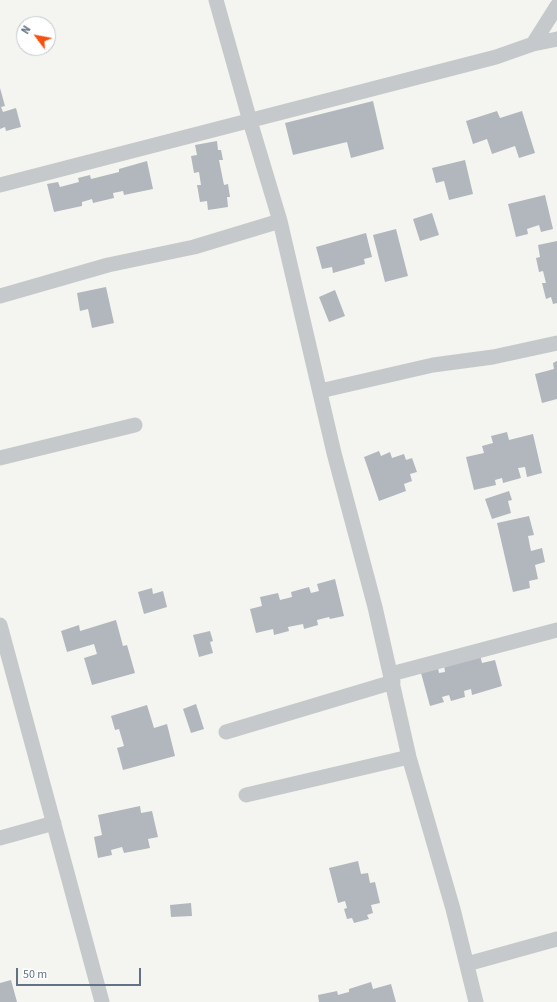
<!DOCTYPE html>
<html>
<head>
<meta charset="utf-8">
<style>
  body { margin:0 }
  #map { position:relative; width:557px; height:1002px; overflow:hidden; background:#f4f5f0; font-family:"Source Sans 3",sans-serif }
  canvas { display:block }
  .north { position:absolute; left:16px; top:16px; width:40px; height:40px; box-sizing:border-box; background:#fff; border:1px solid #bfc7ce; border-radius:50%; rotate:302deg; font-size:11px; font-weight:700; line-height:16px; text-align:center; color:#607284 }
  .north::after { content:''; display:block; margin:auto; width:14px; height:18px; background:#f45111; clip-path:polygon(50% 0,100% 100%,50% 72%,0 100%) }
  .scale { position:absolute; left:16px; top:968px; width:125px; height:18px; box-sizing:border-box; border:2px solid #607284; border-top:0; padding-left:5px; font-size:12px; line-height:14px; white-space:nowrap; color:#607284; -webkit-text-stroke:3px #fff; paint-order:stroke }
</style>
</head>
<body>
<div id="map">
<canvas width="557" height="1002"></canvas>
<div class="north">N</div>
<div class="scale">50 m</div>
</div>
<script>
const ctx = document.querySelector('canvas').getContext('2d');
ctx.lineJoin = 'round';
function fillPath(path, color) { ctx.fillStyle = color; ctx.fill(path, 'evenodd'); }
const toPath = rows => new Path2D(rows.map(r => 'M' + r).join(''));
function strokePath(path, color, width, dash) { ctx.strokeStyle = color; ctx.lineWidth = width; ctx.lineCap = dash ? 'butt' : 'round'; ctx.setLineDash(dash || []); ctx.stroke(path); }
fillPath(toPath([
  [0,88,5,106,1,107,3,112,16,108,21,127,6,131,5,127,0,129],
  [373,101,384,149,351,158,347,142,293,155,285,123],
  [497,111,500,118,522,111,535,153,519,158,515,146,492,154,487,139,473,144,466,121],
  [217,141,218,150,221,150,223,160,219,160,224,185,228,184,230,197,227,197,228,207,208,210,207,201,200,202,197,185,201,185,199,172,194,173,191,156,197,155,195,145],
  [465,160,473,194,449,200,444,181,436,183,432,168],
  [147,161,153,189,124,195,123,191,113,193,114,198,93,203,92,199,82,202,82,206,54,212,47,184,58,182,60,187,79,182,78,178,90,175,91,179,119,172,119,169],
  [545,195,553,229,541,232,539,225,527,229,528,234,516,237,508,204],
  [432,213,439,235,420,241,413,219],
  [396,229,408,276,385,282,373,235],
  [366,233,372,257,364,259,365,264,333,273,332,267,322,269,316,247],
  [557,241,557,303,553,304,551,297,546,299,542,283,546,283,543,271,539,272,536,258,540,257,538,245],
  [106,287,114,323,92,328,88,309,80,311,77,293],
  [335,290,345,316,329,322,319,297],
  [557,361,557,399,542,403,535,374,554,369,553,363],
  [507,432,509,440,533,434,542,473,527,477,525,467,518,468,521,478,503,483,502,478,495,480,496,485,474,490,466,457,484,453,482,446,493,443,491,436],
  [379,451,381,456,390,452,392,458,404,454,406,460,412,458,417,472,410,474,412,481,404,484,406,491,379,501,364,457],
  [509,491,512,500,508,501,511,513,492,519,485,499],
  [529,516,534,535,528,536,531,551,542,548,545,562,535,565,538,579,529,581,530,588,513,592,497,523],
  [335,579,344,616,330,619,329,617,317,620,318,625,304,629,303,624,288,627,289,631,274,635,273,629,256,633,250,609,262,606,260,597,278,593,280,600,292,597,291,592,309,587,311,593,319,591,317,584],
  [152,588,153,594,163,591,167,607,144,614,138,592],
  [116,620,123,646,127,645,135,673,92,685,84,658,97,654,94,644,67,652,61,631,79,625,80,631],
  [210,631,213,641,210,642,213,653,199,657,193,635],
  [480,655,482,663,495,660,502,686,472,695,471,689,464,691,465,697,451,701,449,695,442,697,444,702,430,706,421,673,438,668,439,673,445,672,444,665],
  [196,704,204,729,191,733,183,709],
  [147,705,154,728,167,724,175,756,123,770,117,748,124,746,119,729,115,730,111,716],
  [140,806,141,813,152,811,158,837,148,839,150,848,124,853,122,847,111,850,112,855,98,858,94,837,102,835,98,815],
  [358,861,361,874,368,873,370,883,375,882,380,903,371,905,373,913,367,915,369,919,354,923,352,918,347,919,344,909,347,908,345,901,338,903,329,868],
  [191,903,192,916,171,917,170,905],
  [11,980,17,1002,0,1002,0,983],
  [371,982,373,989,391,984,396,1002,319,1002,318,995,337,991,338,995,345,993,349,992,349,989]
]), '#b1b7bd');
strokePath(toPath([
  [216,0,250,121,280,221,334,453,375,607,409,757,453,909,476,1002],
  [533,44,557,6],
  [0,185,496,57,533,44,557,39],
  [0,296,108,265,194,247,280,221],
  [320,391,433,365,493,357,557,343],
  [0,458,135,425],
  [0,625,102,1002],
  [391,674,557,630],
  [226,732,393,682],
  [246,795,409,757],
  [0,838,54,823],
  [467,964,557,939]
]), '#c6c9cc', 15);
</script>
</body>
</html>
